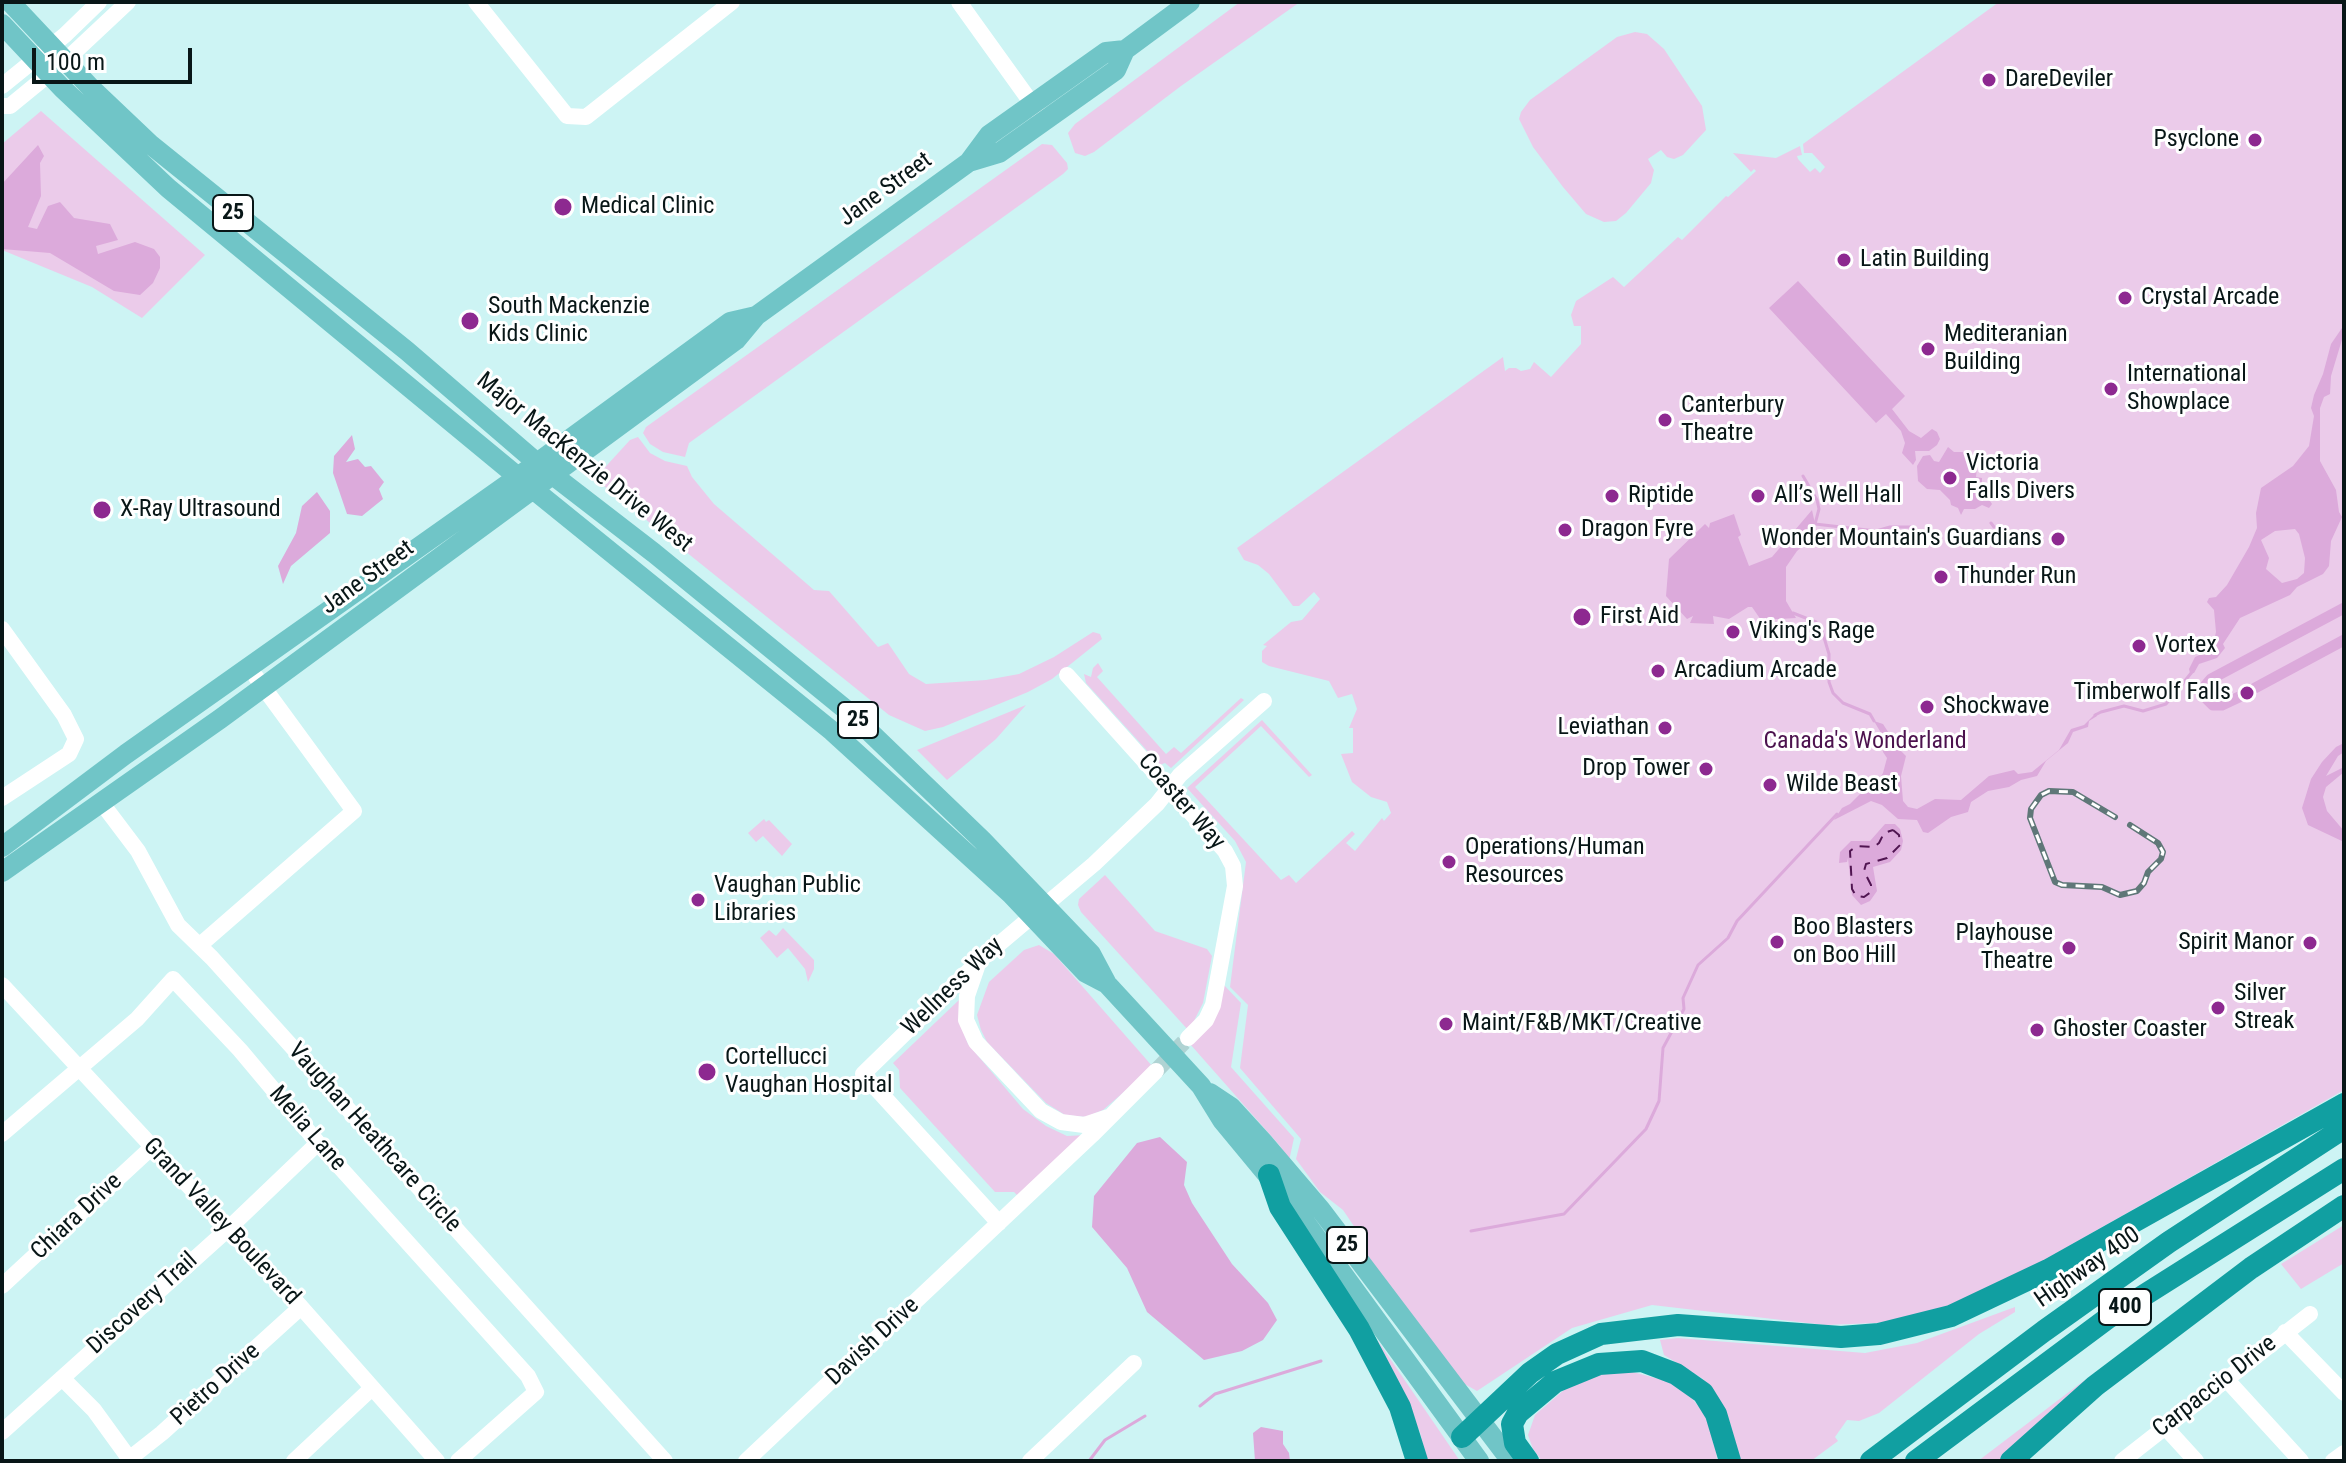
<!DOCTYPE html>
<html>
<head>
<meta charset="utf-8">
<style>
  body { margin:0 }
  #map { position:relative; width:2346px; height:1463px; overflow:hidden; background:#cdf4f4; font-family:"Roboto Condensed",sans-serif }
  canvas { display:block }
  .frame { position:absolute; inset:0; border:4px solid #081617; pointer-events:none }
  .scale { position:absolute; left:32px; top:48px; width:160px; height:36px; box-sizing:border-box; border:4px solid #081617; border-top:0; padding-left:10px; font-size:24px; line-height:28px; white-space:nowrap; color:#081617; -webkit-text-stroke:6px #fff; paint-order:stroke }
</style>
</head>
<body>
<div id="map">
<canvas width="2346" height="1463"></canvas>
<div class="frame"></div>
<div class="scale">100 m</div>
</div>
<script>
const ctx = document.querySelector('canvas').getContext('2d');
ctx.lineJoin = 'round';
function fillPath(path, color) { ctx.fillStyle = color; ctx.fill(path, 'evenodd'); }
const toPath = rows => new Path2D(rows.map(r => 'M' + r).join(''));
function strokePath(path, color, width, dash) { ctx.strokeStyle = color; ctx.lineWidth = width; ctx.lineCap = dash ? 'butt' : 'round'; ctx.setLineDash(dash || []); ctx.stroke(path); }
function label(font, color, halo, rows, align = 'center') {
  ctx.font = font + ' "Roboto Condensed",sans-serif'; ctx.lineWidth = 6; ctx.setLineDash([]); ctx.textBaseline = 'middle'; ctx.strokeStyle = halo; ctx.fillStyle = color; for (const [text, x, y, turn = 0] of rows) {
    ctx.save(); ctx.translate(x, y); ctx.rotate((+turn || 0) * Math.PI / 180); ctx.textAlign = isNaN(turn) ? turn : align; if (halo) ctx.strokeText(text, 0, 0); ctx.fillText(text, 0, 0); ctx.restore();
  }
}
fillPath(toPath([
  [1240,2,1300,2,1181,86,1094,152,1085,156,1075,153,1068,133,1075,124],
  [1999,2,2344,2,2344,1090,1986,1293,1901,1322,1825,1325,1652,1305,1572,1328,1477,1391,1461,1382,1364,1252,1364,1241,1343,1210,1320,1192,1296,1159,1301,1139,1240,1068,1248,1005,1230,987,1246,862,1235,841,1187,788,1262,720,1312,775,1309,777,1261,726,1195,787,1281,880,1289,875,1296,883,1352,831,1355,834,1346,843,1355,851,1382,818,1384,821,1391,813,1387,802,1371,797,1352,782,1341,754,1353,753,1353,728,1349,728,1357,709,1352,694,1338,698,1329,681,1269,666,1262,662,1262,651,1267,646,1263,645,1291,622,1302,620,1320,599,1314,592,1299,606,1293,606,1269,574,1258,565,1244,560,1237,548,1503,357,1505,371,1509,368,1516,368,1521,371,1530,369,1534,362,1551,377,1581,344,1581,326,1574,326,1571,315,1576,301,1613,277,1624,287,1678,237,1682,240,1726,196,1728,197,1756,171,1754,169,1751,172,1733,153,1776,158,1800,146,1802,155,1797,156,1798,159,1810,172,1815,168,1820,173,1825,167,1812,153,1804,153,1803,144],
  [1635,32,1647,34,1664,49,1702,106,1706,130,1683,155,1674,159,1667,157,1661,150,1648,159,1654,170,1651,183,1626,213,1616,221,1604,222,1586,214,1563,187,1533,147,1519,119,1521,112,1530,100,1617,37],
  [41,111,205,255,142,318,92,287,2,250,2,144],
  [1042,144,1052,145,1067,163,1068,169,1063,174,689,443,685,457,663,452,650,444,643,433,646,427],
  [638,437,650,453,665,461,687,466,692,477,714,504,814,590,829,591,878,647,888,643,909,674,926,684,986,680,1019,674,1054,657,1093,632,1100,634,1102,639,1052,679,1028,692,943,727,925,731,889,715,599,482,598,475,630,440],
  [1098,663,1103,671,1097,677,1166,754,1174,747,1181,753,1241,698,1244,700,1171,768,1165,763,1160,765,1086,683,1084,674,1091,677,1093,668],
  [1026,705,996,739,947,780,917,750],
  [764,819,766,822,769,820,792,844,782,856,763,836,756,842,748,833],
  [1105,875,1155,931,1207,949,1212,956,1203,1003,1189,1031,1081,912,1078,905,1079,899],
  [783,928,814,960,814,969,808,982,805,969,788,948,777,958,760,938,769,930,776,936],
  [1039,945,1054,954,1153,1067,1103,1110,1086,1117,1065,1115,1046,1103,987,1042,981,1030,977,1015,989,982,1024,950],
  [1224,985,1241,1003,1231,1067,1294,1138,1289,1161,1280,1146,1190,1044],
  [959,1000,961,1026,968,1044,1023,1109,1046,1126,1067,1136,1086,1135,1020,1198,1014,1192,995,1192,900,1088,899,1070,893,1063],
  [2344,1225,2344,1263,2301,1289,2281,1264],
  [2015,1307,2015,1312,1979,1334,1879,1413,1859,1421,1847,1420,1835,1437,1838,1441,1811,1461,1737,1461,1730,1422,1703,1379,1664,1355,1660,1340,1678,1338,1865,1353,1917,1343],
  [2174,1319,2005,1461,1978,1461,2082,1382],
  [1378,1341,1460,1461,1427,1461,1420,1432,1374,1343],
  [1633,1372,1670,1382,1691,1397,1704,1413,1715,1437,1717,1461,1542,1461,1533,1449,1528,1435,1535,1415,1565,1389,1601,1373]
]), '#ebcbea');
fillPath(toPath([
  [38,145,44,156,40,163,41,196,28,227,37,229,48,206,60,202,74,218,110,224,118,240,96,246,98,254,135,242,154,249,160,257,160,268,153,283,140,295,114,291,50,253,2,249,2,184],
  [1798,281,1905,396,1892,409,1909,431,1921,438,1932,429,1937,432,1940,439,1937,445,1929,451,1915,451,1916,460,1913,465,1902,453,1905,443,1901,431,1886,414,1876,423,1769,308],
  [2342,328,2344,333,2331,376,2330,394,2324,397,2320,408,2320,461,2336,490,2339,512,2342,517,2331,541,2329,566,2323,574,2297,587,2290,595,2240,618,2223,644,2225,648,2217,658,2199,664,2194,673,2190,673,2189,669,2195,657,2208,651,2214,641,2216,632,2214,610,2207,602,2209,598,2216,597,2227,585,2249,547,2257,528,2256,513,2261,488,2293,466,2309,446,2314,416,2311,408,2314,395,2323,374,2331,344],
  [2295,529,2299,534,2305,558,2304,573,2297,579,2282,583,2266,569,2269,558,2261,540,2275,531],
  [352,435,355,449,346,462,358,459,365,467,371,466,384,482,379,489,383,499,362,516,347,514,333,473,334,456],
  [1948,447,1954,452,1965,452,1972,459,1977,467,1976,477,1982,478,1982,484,1987,488,1984,492,1992,504,1989,508,1982,505,1975,509,1964,509,1961,515,1958,508,1951,505,1950,500,1940,490,1927,489,1918,481,1917,466,1923,456,1930,455,1934,461,1939,462],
  [317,492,330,511,330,533,291,566,283,584,278,566,296,533,302,506],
  [1812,510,1817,533,1797,551,1786,567,1786,601,1796,618,1761,620,1752,607,1748,607,1729,619,1713,616,1714,624,1690,623,1693,616,1687,619,1666,596,1669,559,1705,524,1709,528,1710,523,1734,514,1741,535,1738,537,1749,566,1772,557],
  [2096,713,2097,716,2089,721,2088,727,2073,732,2068,743,2046,761,2037,776,2021,780,2009,787,1988,791,1971,802,1968,812,1951,817,1928,833,1923,832,1917,820,1898,819,1882,805,1871,801,1834,820,1842,808,1850,804,1869,785,1878,781,1883,773,1887,758,1883,752,1881,733,1874,721,1883,724,1899,749,1906,756,1901,776,1903,801,1908,807,1917,809,1935,799,1961,800,1989,776,2014,770,2018,774,2032,772,2059,750,2071,729,2084,725],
  [2344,743,2344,752,2338,756,2326,776,2344,767,2344,772,2326,787,2323,797,2327,811,2344,831,2344,842,2308,825,2302,808,2311,779,2322,762,2336,747],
  [1885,824,1895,824,1900,829,1903,841,1901,850,1890,862,1873,867,1877,891,1870,901,1861,905,1852,895,1848,858,1847,862,1839,863,1840,852,1851,841,1870,841],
  [1160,1137,1187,1162,1184,1185,1192,1203,1232,1264,1268,1303,1277,1320,1263,1340,1242,1351,1204,1360,1147,1312,1127,1268,1092,1227,1094,1196,1137,1143],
  [1261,1427,1283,1431,1283,1444,1289,1453,1290,1461,1255,1461,1253,1433]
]), '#dcaadb');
strokePath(toPath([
  [1803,476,1817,500,1819,509,1815,524,1876,531,1890,527,1914,527],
  [1991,523,1994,527],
  [1793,613,1816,622,1822,631,1829,654,1829,682,1833,693,1843,703,1870,714,1874,721],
  [2095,715,2101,712,2124,706,2143,711,2166,704,2192,672],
  [1471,1231,1564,1214,1646,1129,1659,1101,1663,1048,1684,1009,1683,998,1698,965,1728,938,1737,921,1837,814],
  [1200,1406,1215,1394,1321,1361],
  [1089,1461,1105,1440,1145,1416]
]), '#dcaadb', 3);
strokePath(toPath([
  [2255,688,2344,640],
  [2239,697,2222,705,2213,705,2205,697,2205,686,2211,679,2344,608]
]), '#dcaadb', 11);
strokePath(toPath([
  [1893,830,1899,835,1900,845,1887,858,1866,864,1864,871,1871,885,1871,892,1864,897,1856,896,1852,889,1850,851,1857,846,1874,847,1879,843,1884,833,1893,830]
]), '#501551', 2, [10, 8]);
strokePath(toPath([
  [1156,1071,1188,1038]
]), '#afd3d3', 16, [16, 8]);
strokePath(toPath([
  [476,2,567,116,586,117,732,2],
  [959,2,1043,119],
  [2,86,65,35,99,2],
  [2,106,10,106,65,61,128,2],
  [2,629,64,715,76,739,69,754,2,798],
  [1067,675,1225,851,1233,866,1235,886,1213,1005,1206,1020,1188,1038],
  [101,802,138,851,178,925,212,958,665,1461],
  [200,945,354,811,256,677],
  [977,967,967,996,966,1020,976,1042,1041,1111,1061,1122,1084,1125,1108,1117],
  [2,985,301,1307,437,1461],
  [2,1134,137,1019,173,979,240,1050,318,1143,528,1376,536,1392,458,1461],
  [999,1223,863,1074,979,961,1094,864,1157,804,1180,775,1264,701],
  [2,1286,151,1148],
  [2285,1332,2344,1393],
  [62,1378,94,1410,131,1461],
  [2226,1379,2301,1461],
  [2165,1427,2196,1461],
  [2,1432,228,1229,318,1143],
  [129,1459,162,1433,301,1307],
  [294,1461,372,1388],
  [746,1461,1092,1135,1156,1071],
  [1030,1461,1134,1363],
  [2122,1461,2310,1314],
  [2333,1461,2344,1453]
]), '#fff', 16);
strokePath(toPath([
  [10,2,91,88,150,144,407,351,536,462,654,553,850,713,982,840,1091,954,1107,984,1201,1086,1222,1120,1294,1207,1479,1461],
  [2,24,62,88,168,188,518,477,832,731,1011,894,1086,973,1107,984],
  [969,162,999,153,1116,70,1125,50,1190,2],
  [2,847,126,754,518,477,730,322,756,316],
  [2,872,220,719,736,340,756,316,969,162,989,135,1106,52,1125,50],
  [1210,1093,1231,1107,1263,1142,1321,1210,1511,1461]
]), '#70c5c7', 20);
strokePath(toPath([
  [1269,1175,1280,1207,1359,1329,1400,1407,1417,1461],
  [1462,1437,1530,1373,1557,1354,1601,1334,1678,1325,1841,1337,1879,1334,1951,1316,2048,1270,2344,1104],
  [1528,1461,1515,1443,1512,1424,1518,1413,1555,1382,1599,1364,1642,1361,1676,1374,1703,1393,1716,1414,1730,1461],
  [1871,1461,2044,1331,2169,1242,2344,1128],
  [1916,1461,2108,1318,2344,1169],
  [2011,1461,2095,1386,2251,1268,2344,1206]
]), '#119fa1', 22);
const rail = toPath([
  [2115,817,2073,792,2049,791,2041,795,2031,809,2030,818,2055,882,2062,885,2102,887,2120,895,2137,891,2144,883,2148,872,2161,859,2163,852,2158,843,2130,825]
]);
strokePath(rail, '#5f7778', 6);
strokePath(rail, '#fff', 3, [9]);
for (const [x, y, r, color] of [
  [1989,80,8,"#8d2990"],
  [2255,140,8,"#8d2990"],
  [563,207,10,"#8d2990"],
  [1844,260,8,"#8d2990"],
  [2125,298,8,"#8d2990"],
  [470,321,10,"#8d2990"],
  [1928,349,8,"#8d2990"],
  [2111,389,8,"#8d2990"],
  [1665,420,8,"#8d2990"],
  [1950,478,8,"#8d2990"],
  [1612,496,8,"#8d2990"],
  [1758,496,8,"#8d2990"],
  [102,510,10,"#8d2990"],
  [1565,530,8,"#8d2990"],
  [2058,539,8,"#8d2990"],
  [1941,577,8,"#8d2990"],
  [1582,617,10,"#8d2990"],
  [1733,632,8,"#8d2990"],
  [2139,646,8,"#8d2990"],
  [1658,671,8,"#8d2990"],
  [2247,693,8,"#8d2990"],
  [1927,707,8,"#8d2990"],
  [1665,728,8,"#8d2990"],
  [1706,769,8,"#8d2990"],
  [1770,785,8,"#8d2990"],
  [1449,862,8,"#8d2990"],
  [698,900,8,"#8d2990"],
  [1777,942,8,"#8d2990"],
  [2310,943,8,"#8d2990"],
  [2069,948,8,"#8d2990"],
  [2218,1008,8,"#8d2990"],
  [1446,1024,8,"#8d2990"],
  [2037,1030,8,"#8d2990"],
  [707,1072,10,"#8d2990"]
]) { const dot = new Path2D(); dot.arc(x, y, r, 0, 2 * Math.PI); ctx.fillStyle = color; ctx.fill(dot); strokePath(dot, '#fff', 3); }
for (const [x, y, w] of [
  [233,213,40],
  [858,720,40],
  [1347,1245,40],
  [2125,1307,52]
]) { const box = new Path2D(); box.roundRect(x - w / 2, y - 18, w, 36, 6); ctx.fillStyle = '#fff'; ctx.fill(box); strokePath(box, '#081617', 2); }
label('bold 22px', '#081617', null, [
  ["25",233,213],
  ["25",858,720],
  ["25",1347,1245],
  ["400",2125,1307]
]);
label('24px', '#081617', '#fff', [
  ["DareDeviler",2005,80],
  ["Psyclone",2239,140,"right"],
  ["Medical Clinic",581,207],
  ["Latin Building",1860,260],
  ["Crystal Arcade",2141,298],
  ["South Mackenzie",488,307],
  ["Kids Clinic",488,335],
  ["Mediteranian",1944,335],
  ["Building",1944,363],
  ["International",2127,375],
  ["Showplace",2127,403],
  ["Canterbury",1681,406],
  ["Theatre",1681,434],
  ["Victoria",1966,464],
  ["Falls Divers",1966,492],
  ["Riptide",1628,496],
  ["All’s Well Hall",1774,496],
  ["X-Ray Ultrasound",120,510],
  ["Dragon Fyre",1581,530],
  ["Wonder Mountain's Guardians",2042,539,"right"],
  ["Thunder Run",1957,577],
  ["First Aid",1600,617],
  ["Viking's Rage",1749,632],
  ["Vortex",2155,646],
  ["Arcadium Arcade",1674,671],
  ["Timberwolf Falls",2231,693,"right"],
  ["Shockwave",1943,707],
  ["Leviathan",1649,728,"right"],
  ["Drop Tower",1690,769,"right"],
  ["Wilde Beast",1786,785],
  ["Operations/Human",1465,848],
  ["Resources",1465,876],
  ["Vaughan Public",714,886],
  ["Libraries",714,914],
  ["Boo Blasters",1793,928],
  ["on Boo Hill",1793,956],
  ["Playhouse",2053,934,"right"],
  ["Theatre",2053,962,"right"],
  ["Spirit Manor",2294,943,"right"],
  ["Silver",2234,994],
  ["Streak",2234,1022],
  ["Maint/F&B/MKT/Creative",1462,1024],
  ["Ghoster Coaster",2053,1030],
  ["Cortellucci",725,1058],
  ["Vaughan Hospital",725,1086]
], 'left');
label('24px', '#081617', '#fff', [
  ["Jane Street",886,190,-36],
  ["Major MacKenzie Drive West",584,463,39],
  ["Jane Street",368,578,-36],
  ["Coaster Way",1181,802,49],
  ["Wellness Way",953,987,-44],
  ["Melia Lane",307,1129,49],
  ["Vaughan Heathcare Circle",374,1138,48],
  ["Chiara Drive",77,1217,-43],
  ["Grand Valley Boulevard",221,1222,47],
  ["Highway 400",2088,1268,-35],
  ["Discovery Trail",143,1304,-42],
  ["Davish Drive",873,1342,-43],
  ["Pietro Drive",216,1385,-42],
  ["Carpaccio Drive",2215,1387,-38]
]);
label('24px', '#4c124e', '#fff', [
  ["Canada's Wonderland",1865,742]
]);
</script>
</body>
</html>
